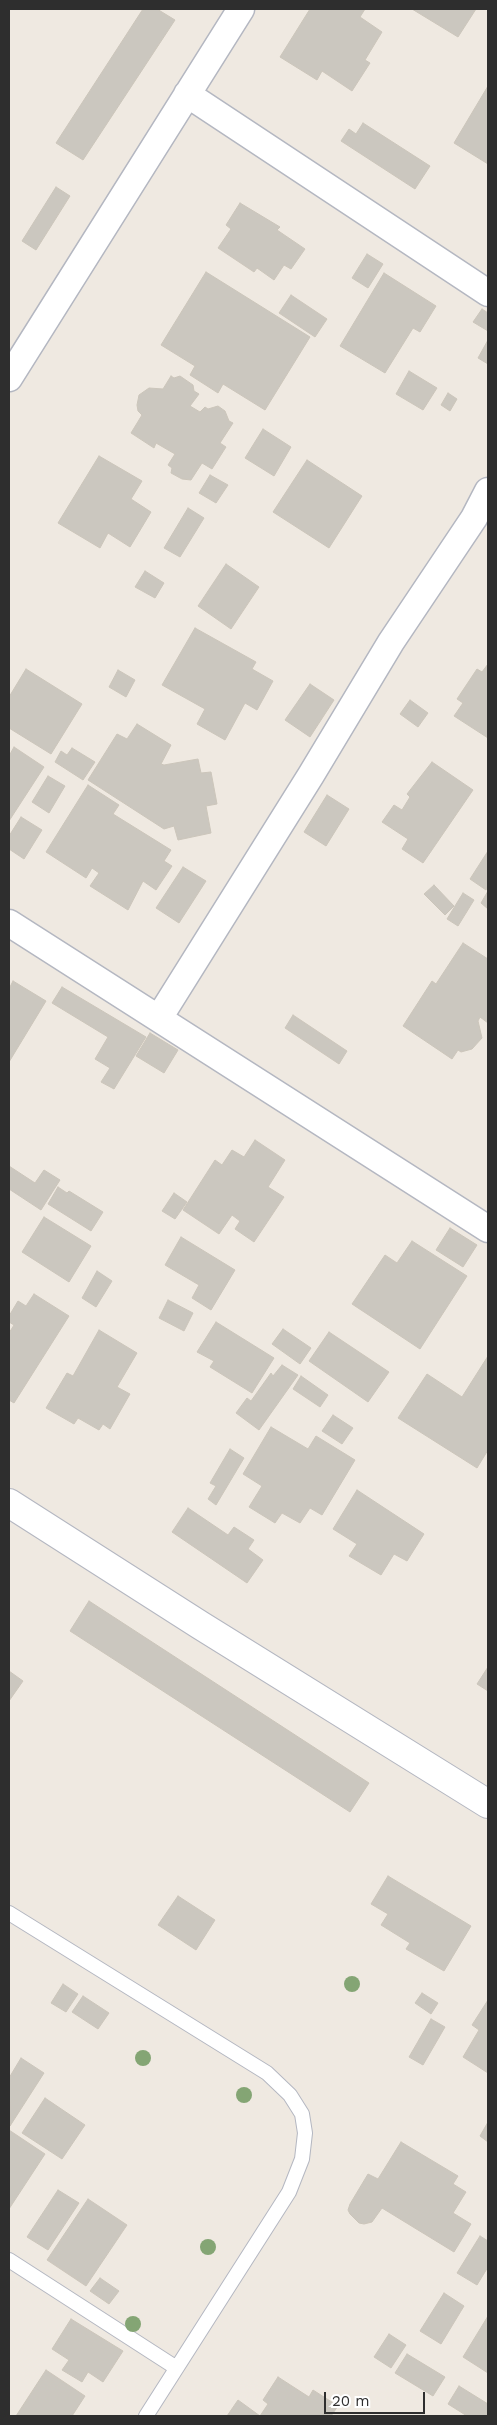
<!DOCTYPE html>
<html>
<head>
<meta charset="utf-8">
<style>
  body { margin:0 }
  #map { position:relative; width:497px; height:2425px; overflow:hidden; background:#efe9e1; font-family:"Work Sans",sans-serif }
  canvas { display:block }
  .frame { position:absolute; inset:0; border:10px solid #2e2e2e; pointer-events:none }
  .scale { position:absolute; left:324px; top:2392px; width:101px; height:22px; box-sizing:border-box; border:2px solid #2e2e2e; border-top:0; padding-left:6px; font-size:15px; line-height:18px; white-space:nowrap; color:#2e2e2e; -webkit-text-stroke:4px #fff; paint-order:stroke }
</style>
</head>
<body>
<div id="map">
<canvas width="497" height="2425"></canvas>
<div class="frame"></div>
<div class="scale">20 m</div>
</div>
<script>
const ctx = document.querySelector('canvas').getContext('2d');
ctx.lineJoin = 'round';
function fillPath(path, color) { ctx.fillStyle = color; ctx.fill(path, 'evenodd'); }
const toPath = rows => new Path2D(rows.map(r => 'M' + r).join(''));
function strokePath(path, color, width, dash) { ctx.strokeStyle = color; ctx.lineWidth = width; ctx.lineCap = dash ? 'butt' : 'round'; ctx.setLineDash(dash || []); ctx.stroke(path); }
const building = toPath([
  [143,9,157,9,175,20,83,160,56,143,143,9],
  [310,9,365,9,360,17,382,32,365,60,370,63,352,91,322,71,317,80,280,57,310,9],
  [412,9,476,9,458,37,412,9],
  [488,86,488,164,454,143,488,86],
  [363,123,430,166,415,189,341,141,349,129,356,134,363,123],
  [56,187,70,196,36,250,22,241,56,187],
  [240,203,280,227,277,230,305,249,291,269,284,265,274,280,257,268,254,272,218,248,231,229,226,225,240,203],
  [367,254,383,264,368,288,352,278,367,254],
  [206,272,310,337,265,410,223,384,218,393,190,375,195,366,161,345,206,272],
  [384,273,436,306,420,332,413,328,385,373,340,346,384,273],
  [291,295,327,319,315,337,279,313,291,295],
  [482,309,488,313,488,331,473,322,482,309],
  [488,340,488,364,478,358,488,340],
  [409,371,437,388,423,410,396,394,409,371],
  [171,376,174,378,180,376,193,385,194,391,199,394,190,406,200,412,205,407,208,409,218,406,225,411,229,421,233,423,220,443,226,447,212,469,202,463,191,480,182,479,171,473,172,468,168,465,175,454,156,443,154,448,131,433,142,415,138,411,137,405,139,395,149,388,163,389,171,376],
  [448,393,457,399,450,411,441,405,448,393],
  [263,429,291,447,274,476,245,458,263,429],
  [99,456,142,481,131,499,151,512,130,547,108,533,100,548,58,523,99,456],
  [307,460,362,496,329,548,273,512,307,460],
  [210,475,228,485,216,503,199,493,210,475],
  [188,508,204,518,180,557,164,548,188,508],
  [226,564,259,587,231,629,198,606,226,564],
  [145,571,164,583,155,598,135,587,145,571],
  [195,628,256,662,252,669,273,681,257,710,245,703,225,740,197,724,205,709,162,685,195,628],
  [488,664,488,738,454,716,463,703,457,699,477,669,482,672,488,664],
  [26,669,82,704,51,754,9,728,9,697,26,669],
  [118,670,135,680,126,697,109,687,118,670],
  [310,684,334,700,310,737,285,720,310,684],
  [410,700,428,713,418,727,400,714,410,700],
  [137,724,171,745,161,764,164,765,198,759,201,773,211,772,217,804,206,806,211,833,178,840,174,826,164,829,88,780,117,734,127,739,137,724],
  [14,747,44,767,9,821,9,756,14,747],
  [72,748,95,762,83,780,55,762,61,751,67,755,72,748],
  [432,762,473,790,423,863,402,849,408,839,382,822,394,805,402,810,410,797,407,794,432,762],
  [48,776,65,786,49,813,32,802,48,776],
  [88,785,119,805,113,814,171,850,164,861,172,866,156,890,143,881,128,910,90,886,99,873,92,868,86,878,46,852,88,785],
  [327,795,349,809,326,846,304,832,327,795],
  [21,817,42,830,24,859,9,849,9,836,21,817],
  [488,851,488,886,486,890,470,879,488,851],
  [183,867,206,881,179,923,156,908,183,867],
  [434,885,454,906,445,915,424,894,434,885],
  [488,891,488,909,481,903,488,891],
  [463,893,474,900,458,926,447,919,463,893],
  [463,943,488,959,488,1023,480,1017,478,1021,482,1038,472,1049,461,1052,458,1050,452,1059,403,1026,432,981,436,984,463,943],
  [13,981,46,1001,9,1062,9,989,13,981],
  [62,987,146,1037,114,1089,101,1082,110,1068,95,1059,108,1037,52,1003,62,987],
  [293,1015,347,1051,339,1064,285,1028,293,1015],
  [150,1033,178,1050,164,1073,136,1056,150,1033],
  [255,1140,285,1160,268,1187,284,1197,254,1242,235,1229,240,1221,232,1215,219,1234,183,1210,215,1160,222,1165,232,1150,244,1157,255,1140],
  [9,1166,35,1183,44,1170,60,1180,41,1210,9,1189,9,1166],
  [58,1187,67,1193,69,1191,103,1212,91,1231,48,1204,58,1187],
  [174,1193,187,1202,175,1219,162,1211,174,1193],
  [44,1217,91,1246,69,1282,22,1252,44,1217],
  [450,1228,477,1245,463,1267,436,1250,450,1228],
  [181,1237,235,1270,211,1310,192,1298,199,1285,165,1265,181,1237],
  [412,1241,467,1276,420,1349,352,1304,385,1255,397,1263,412,1241],
  [97,1271,112,1281,96,1307,82,1298,97,1271],
  [34,1294,69,1316,14,1403,9,1400,9,1333,14,1325,9,1322,9,1316,18,1301,26,1306,34,1294],
  [168,1300,193,1313,184,1331,159,1318,168,1300],
  [216,1322,274,1358,252,1393,210,1367,214,1361,197,1352,216,1322],
  [283,1329,311,1348,300,1364,272,1344,283,1329],
  [99,1330,137,1353,117,1387,130,1394,110,1429,103,1424,99,1430,78,1418,74,1424,46,1408,67,1373,73,1376,99,1330],
  [329,1332,389,1372,368,1402,309,1361,329,1332],
  [488,1356,488,1450,477,1468,398,1418,427,1374,462,1397,488,1356],
  [282,1365,298,1375,259,1430,236,1413,247,1398,251,1401,271,1373,273,1376,282,1365],
  [301,1376,328,1395,320,1407,293,1389,301,1376],
  [333,1415,353,1428,342,1444,322,1431,333,1415],
  [271,1427,308,1449,316,1436,355,1460,322,1515,310,1508,300,1523,282,1513,275,1523,249,1507,262,1486,243,1474,271,1427],
  [230,1449,244,1458,216,1505,208,1499,216,1486,210,1483,230,1449],
  [357,1490,424,1534,407,1561,394,1554,381,1575,349,1556,357,1544,333,1529,357,1490],
  [188,1508,228,1535,234,1527,254,1540,248,1549,263,1560,247,1583,172,1532,188,1508],
  [89,1601,369,1783,350,1812,70,1631,89,1601],
  [488,1667,488,1691,477,1684,488,1667],
  [9,1671,23,1681,9,1701,9,1671],
  [388,1876,471,1926,444,1971,406,1949,410,1943,381,1925,388,1914,371,1904,388,1876],
  [178,1896,215,1920,196,1950,158,1925,178,1896],
  [63,1984,78,1994,66,2012,51,2003,63,1984],
  [422,1993,438,2003,431,2014,415,2003,422,1993],
  [83,1996,109,2013,98,2029,72,2012,83,1996],
  [488,2000,488,2073,463,2057,479,2030,472,2025,488,2000],
  [431,2019,445,2027,423,2065,409,2057,431,2019],
  [21,2058,44,2073,10,2126,9,2078,21,2058],
  [45,2098,85,2125,62,2159,22,2133,45,2098],
  [488,2122,488,2142,480,2136,488,2122],
  [9,2130,45,2154,9,2209,9,2130],
  [401,2142,458,2176,453,2184,466,2192,453,2213,471,2224,454,2252,382,2208,372,2222,364,2224,359,2223,350,2214,348,2210,350,2204,368,2174,378,2179,401,2142],
  [58,2190,79,2203,48,2250,27,2237,58,2190],
  [88,2199,127,2225,86,2286,47,2260,88,2199],
  [480,2236,488,2241,488,2267,477,2285,457,2273,480,2236],
  [100,2278,119,2291,109,2304,90,2291,100,2278],
  [444,2293,464,2306,441,2344,420,2331,444,2293],
  [488,2316,488,2373,463,2357,488,2316],
  [71,2319,123,2351,103,2382,88,2372,82,2382,62,2370,69,2360,52,2349,71,2319],
  [389,2334,406,2345,391,2368,374,2357,389,2334],
  [407,2354,445,2377,433,2396,395,2373,407,2354],
  [46,2370,85,2396,72,2416,16,2416,46,2370],
  [278,2377,309,2397,313,2390,338,2406,331,2416,227,2416,238,2400,260,2416,268,2404,263,2400,278,2377],
  [459,2386,488,2404,488,2416,467,2416,448,2404,459,2386]
]);
fillPath(building, '#cbc7bf');
strokePath(building, '#cbc5ba', 1);
const service = toPath([
  [9,1913,267,2073,290,2095,302,2114,305,2133,302,2159,289,2192,146,2416],
  [9,2260,175,2367]
]);
const minor = toPath([
  [187,94,488,293],
  [9,378,241,9],
  [9,923,488,1229],
  [159,1018,311,775,391,642,474,518,488,491]
]);
const tertiary = toPath([
  [9,1503,200,1625,488,1804]
]);
strokePath(service, '#b4b7c1', 16);
strokePath(minor, '#b4b7c1', 29);
strokePath(tertiary, '#b4b7c1', 30);
strokePath(service, '#fff', 14);
strokePath(minor, '#fff', 26);
strokePath(tertiary, '#fff', 28);
ctx.fillStyle = '#84a574';
for (const [x, y] of [
  [352,1984],
  [143,2058],
  [244,2095],
  [208,2247],
  [133,2324]
]) { ctx.beginPath(); ctx.arc(x, y, 8, 0, 2 * Math.PI); ctx.fill(); }
</script>
</body>
</html>
